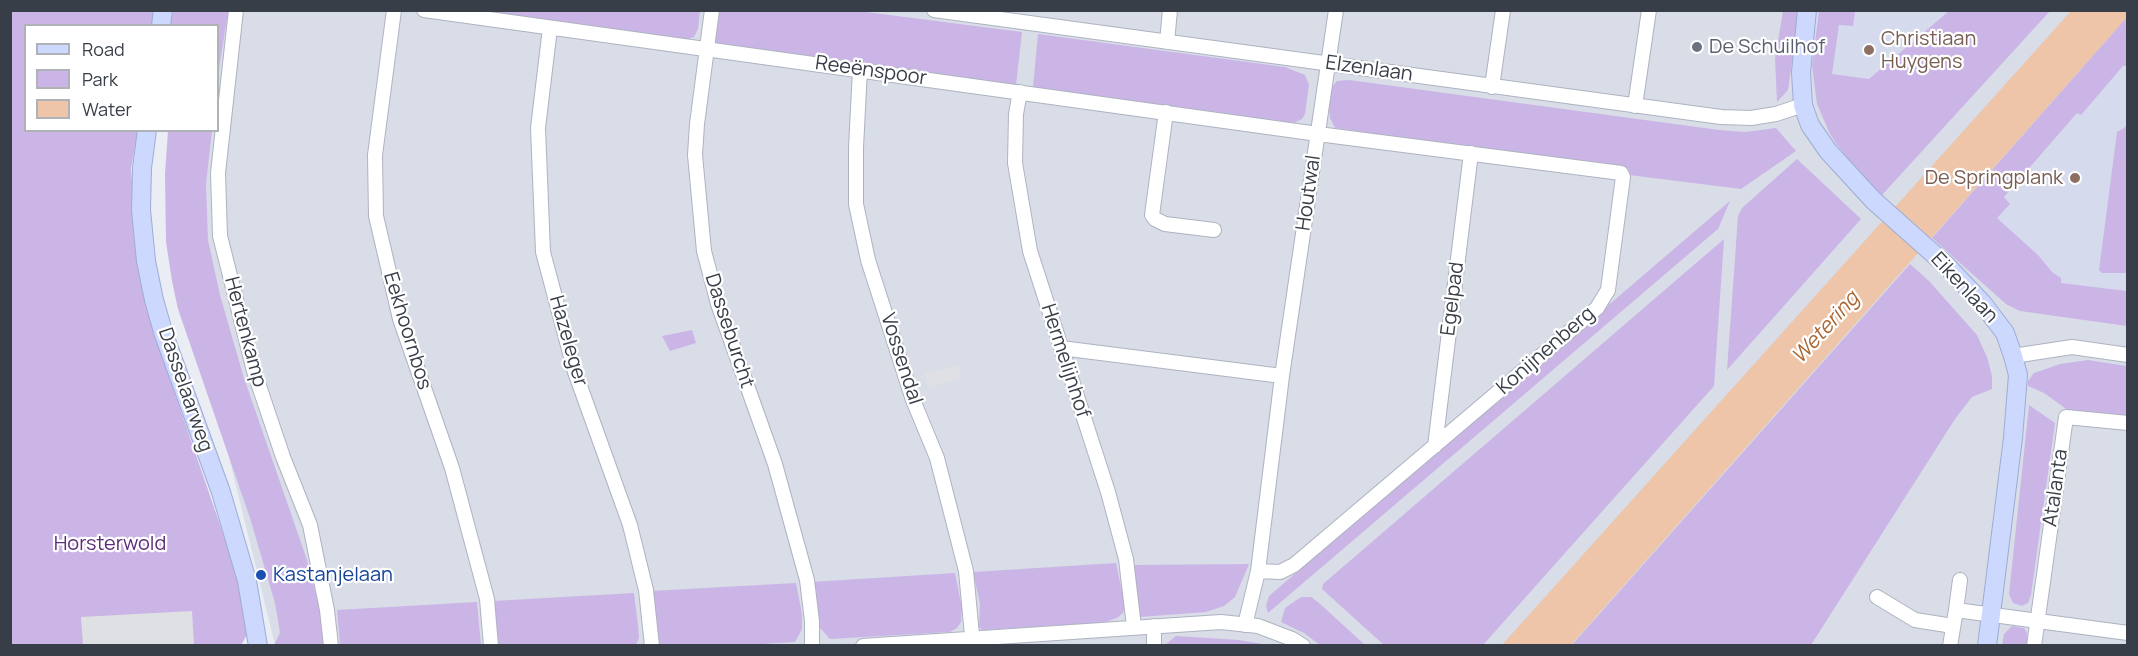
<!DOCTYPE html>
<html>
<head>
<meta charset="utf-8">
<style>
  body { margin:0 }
  #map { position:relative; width:2138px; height:656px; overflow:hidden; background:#eaedf4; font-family:Manrope,sans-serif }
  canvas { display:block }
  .frame { position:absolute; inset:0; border:12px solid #383e48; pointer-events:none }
  .legend { position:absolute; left:24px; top:24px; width:195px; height:108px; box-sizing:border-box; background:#fff; border:2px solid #afb2b6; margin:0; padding:8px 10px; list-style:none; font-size:18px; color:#383e48 }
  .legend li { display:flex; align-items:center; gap:12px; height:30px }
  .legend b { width:30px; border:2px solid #afb2b6 }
</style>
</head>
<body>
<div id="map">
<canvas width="2138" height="656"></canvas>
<div class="frame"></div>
<ul class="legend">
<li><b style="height:8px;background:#ccd8fd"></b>Road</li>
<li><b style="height:16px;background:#cbb5e7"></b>Park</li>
<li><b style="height:16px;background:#eec5a9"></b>Water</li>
</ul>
</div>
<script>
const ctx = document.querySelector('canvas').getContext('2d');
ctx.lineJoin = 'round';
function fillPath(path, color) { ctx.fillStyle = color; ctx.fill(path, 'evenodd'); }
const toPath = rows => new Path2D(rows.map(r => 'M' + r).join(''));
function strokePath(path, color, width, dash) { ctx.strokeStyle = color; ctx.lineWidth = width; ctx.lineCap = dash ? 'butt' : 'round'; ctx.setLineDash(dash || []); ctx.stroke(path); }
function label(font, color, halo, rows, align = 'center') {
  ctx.font = font + ' Manrope,sans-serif'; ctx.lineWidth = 4.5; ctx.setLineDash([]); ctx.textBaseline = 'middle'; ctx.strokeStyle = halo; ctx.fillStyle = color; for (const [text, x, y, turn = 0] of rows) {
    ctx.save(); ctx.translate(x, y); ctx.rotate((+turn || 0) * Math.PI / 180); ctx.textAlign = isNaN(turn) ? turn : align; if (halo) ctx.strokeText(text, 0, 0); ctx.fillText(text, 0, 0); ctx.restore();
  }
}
fillPath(toPath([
  [210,11,2127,11,2127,645,275,645,177,245,193,131,218,130,218,26]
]), '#d8dde8');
fillPath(toPath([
  [1855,11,1949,11,1869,79,1832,74,1839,24,1853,26],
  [2125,62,2127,62,2127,299,2054,301,1965,244,2078,113]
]), '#d5dbed');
fillPath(toPath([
  [717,10,858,11,1022,32,1016,85,720,45,716,42,715,34],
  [10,11,156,11,154,25,26,26,26,130,138,131,131,169,140,280,166,368,227,545,244,605,248,633,241,645,11,645],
  [171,11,228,11,218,76,218,26,169,26],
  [484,11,700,11,698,29,694,37,685,40],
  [1783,11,1799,11,1788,90,1777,102,1775,59],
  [1819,11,1855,11,1853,26,1839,25,1832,74,1869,79,1949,11,2050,11,1882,195,1866,180,1837,145,1829,132,1817,104,1812,66],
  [2127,17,2127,66,2123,66,2081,115,2077,113,2004,197,2010,204,1997,218,2038,255,2052,272,2061,278,2061,283,2127,291,2127,326,2020,311,2006,304,1932,238],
  [1038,34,1285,67,1305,75,1309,85,1305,114,1302,119,1294,123,1033,87],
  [1349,80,1719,130,1745,132,1776,128,1796,151,1741,189,1629,175,1629,170,1335,128,1330,118,1328,100,1331,88,1337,81],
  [2127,126,2127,273,2102,273,2099,270,2117,132],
  [168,131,212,131,206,184,208,240,220,295,243,375,307,560,319,607,324,645,274,645,280,633,275,603,250,518,178,309,172,281,166,242,165,174],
  [1797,159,1861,219,1727,370,1738,216,1742,208],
  [1730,201,1718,229,1268,613,1266,606,1269,596],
  [1724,239,1714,386,1483,645,1384,645,1322,589,1323,584],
  [1910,264,1929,281,1977,335,1987,357,1992,376,1992,389,1972,397,1955,419,1811,645,1571,646],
  [692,330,696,343,670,351,662,336],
  [2088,360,2127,366,2127,420,2069,411,2044,393,2028,386,2028,381,2034,373,2060,364],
  [2029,405,2055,423,2031,595,2028,603,2022,606,2013,603,2009,594],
  [1116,563,1125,606,1123,613,1117,618,1102,623,982,630,979,627,980,604,973,572],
  [1249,564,1235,597,1224,606,1206,612,1140,617,1134,565],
  [955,573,962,608,961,622,957,628,950,632,830,639,820,628,811,582],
  [796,583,802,614,802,629,795,642,731,646,659,645,651,591],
  [634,593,638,625,639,638,636,645,498,645,493,601],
  [1301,597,1311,597,1319,603,1365,645,1320,645,1304,633,1281,622,1285,608],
  [477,602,481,645,340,645,337,610],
  [2012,626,2024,628,2027,633,2027,645,2002,645,2004,634],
  [1176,636,1239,640,1268,645,1165,645]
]), '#cbb5e7');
fillPath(toPath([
  [958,365,963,378,929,388,924,373],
  [192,611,194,645,83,645,81,617]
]), '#dee0e3');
fillPath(toPath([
  [2071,11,2127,11,2127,17,1571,645,1501,646]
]), '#eec5a9');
const street = toPath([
  [236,10,218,173,220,236,254,371,283,457,310,525,327,610,331,646],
  [394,10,375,155,376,216,400,319,452,468,487,599,491,646],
  [424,10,1318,134,1621,173,1623,177,1608,290,1597,308,1294,565,1280,572,1258,571],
  [712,10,697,124,695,155,704,251,718,304,775,464,807,580,812,621,812,646],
  [934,10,1721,117,1751,118,1776,114,1803,105],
  [550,28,538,128,543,252,575,372,630,525,646,590,652,646],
  [1167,42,1170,10],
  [860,69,856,148,856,204,868,260,913,400,937,458,966,571,973,646],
  [1492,87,1503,10],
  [1020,92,1016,114,1015,163,1030,251,1108,492,1126,559,1134,627],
  [1635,106,1649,10],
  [1166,112,1152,215,1155,219,1165,224,1214,230],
  [1061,348,1282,376],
  [2013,356,2072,347,2128,355],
  [1435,446,1471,153],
  [1877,597,1915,620,1953,626],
  [1956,610,1960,580],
  [1245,625,1258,571,1282,376,1336,10],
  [1154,626,1154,646],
  [863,646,1221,622,1258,626,1292,639,1303,646],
  [1950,646,1956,610,2128,633],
  [2034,646,2066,417,2128,423]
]);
const secondary = toPath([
  [1807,10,1801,72,1803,105,1810,125,1828,151,1873,200,1946,265,1983,304,2005,333,2013,356,2018,375,2013,438,1987,646],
  [161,26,163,10],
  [147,130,142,168,141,210,146,261,154,300,164,335,221,492,247,581,258,646]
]);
strokePath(street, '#adb3c0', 16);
strokePath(secondary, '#9eacd5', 20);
strokePath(street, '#fff', 14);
strokePath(secondary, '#ccd8fd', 18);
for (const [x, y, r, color] of [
  [1697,47,6,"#6b7280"],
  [1869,50,6,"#8d6e63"],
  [2075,178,6,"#8d6e63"],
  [261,575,6,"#1a4fb4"]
]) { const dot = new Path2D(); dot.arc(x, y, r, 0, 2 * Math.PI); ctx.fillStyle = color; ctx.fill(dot); strokePath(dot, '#fff', 2); }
label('20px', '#785e54', '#fff', [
  ["Christiaan",1881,39],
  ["Huygens",1881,62],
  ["De Springplank",2063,178,"right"]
], 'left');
label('20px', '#5b616d', '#fff', [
  ["De Schuilhof",1709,47]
], 'left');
label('20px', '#383e48', '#fff', [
  ["Elzenlaan",1369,69,8],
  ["Reeënspoor",871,71,8],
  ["Houtwal",1309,193,-82],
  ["Eikenlaan",1964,288,47],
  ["Egelpad",1453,299,-83],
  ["Eekhoornbos",407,331,73],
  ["Dasseburcht",729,331,72],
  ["Hertenkamp",245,332,75],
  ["Hazeleger",568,341,74],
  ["Konijnenberg",1546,351,-41],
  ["Vossendal",901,359,72],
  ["Hermelijnhof",1065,361,72],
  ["Dasselaarweg",185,390,71],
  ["Atalanta",2056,488,-82]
]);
label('20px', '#5c2d79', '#fff', [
  ["Horsterwold",110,544]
]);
label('20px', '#164399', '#fff', [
  ["Kastanjelaan",273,575]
], 'left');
label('italic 21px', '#a96532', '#fff', [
  ["Wetering",1826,328,-48]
]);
</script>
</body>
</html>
